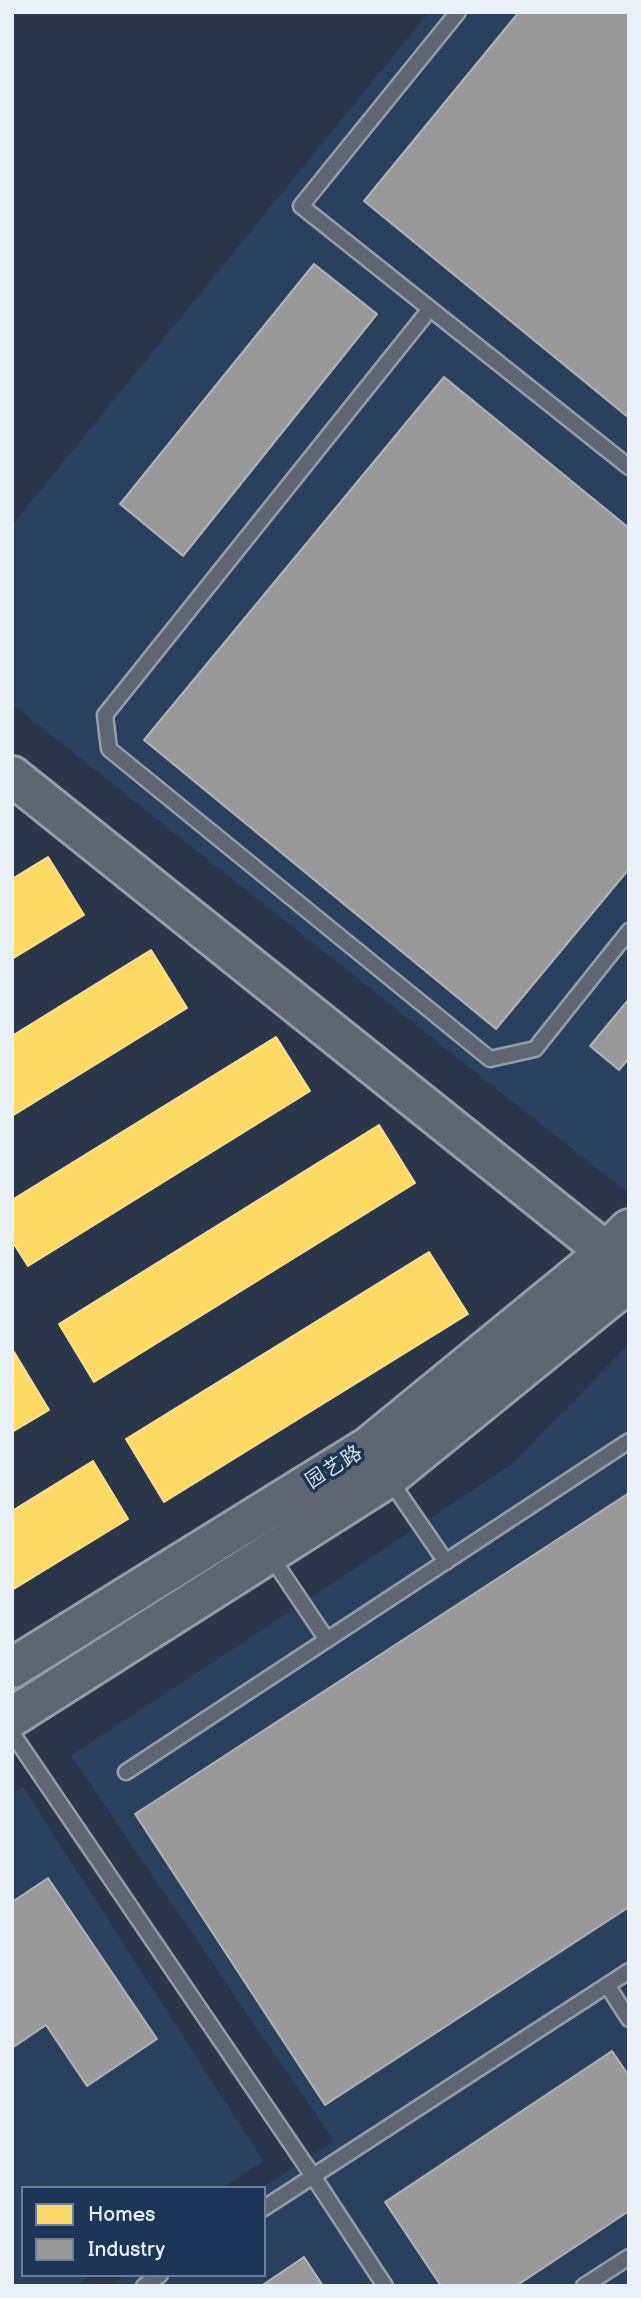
<!DOCTYPE html>
<html>
<head>
<meta charset="utf-8">
<style>
  body { margin:0 }
  #map { position:relative; width:641px; height:2298px; overflow:hidden; background:#2a374a; font-family:"Balsamiq Sans",sans-serif }
  canvas { display:block }
  .frame { position:absolute; inset:0; border:14px solid #e8f1f8; pointer-events:none }
  .legend { position:absolute; left:21px; top:2186px; width:245px; height:91px; box-sizing:border-box; background:#1d3557; border:2px solid #6e8097; margin:0; padding:9px 12px; list-style:none; font-size:21px; color:#e8f1f8 }
  .legend li { display:flex; align-items:center; gap:14px; height:35px }
  .legend b { width:35px; border:2px solid #6e8097 }
</style>
</head>
<body>
<div id="map">
<canvas width="641" height="2298"></canvas>
<div class="frame"></div>
<ul class="legend">
<li><b style="height:19px;background:#ffd966"></b>Homes</li>
<li><b style="height:19px;background:#999"></b>Industry</li>
</ul>
</div>
<script>
const ctx = document.querySelector('canvas').getContext('2d');
ctx.lineJoin = 'round';
function fillPath(path, color) { ctx.fillStyle = color; ctx.fill(path, 'evenodd'); }
const toPath = rows => new Path2D(rows.map(r => 'M' + r).join(''));
function strokePath(path, color, width, dash) { ctx.strokeStyle = color; ctx.lineWidth = width; ctx.lineCap = dash ? 'butt' : 'round'; ctx.setLineDash(dash || []); ctx.stroke(path); }
function label(font, color, halo, rows, align = 'center') {
  ctx.font = font + ' "Balsamiq Sans","LXGW WenKai TC",sans-serif'; ctx.lineWidth = 7; ctx.setLineDash([]); ctx.textBaseline = 'middle'; ctx.strokeStyle = halo; ctx.fillStyle = color; for (const [text, x, y, turn = 0] of rows) {
    ctx.save(); ctx.translate(x, y); ctx.rotate((+turn || 0) * Math.PI / 180); ctx.textAlign = isNaN(turn) ? turn : align; if (halo) ctx.strokeText(text, 0, 0); ctx.fillText(text, 0, 0); ctx.restore();
  }
}
fillPath(toPath([
  [429,12,629,12,629,1194,12,704,12,525],
  [629,1344,629,2286,109,2286,125,2275,264,2275,264,2188,262,2188,334,2141,71,1756,512,1464],
  [23,1787,263,2161,223,2188,23,2188,23,2275,92,2275,76,2286,12,2286,12,1794]
]), '#2a405f');
const homes = toPath([
  [48,857,84,915,12,959,12,879,48,857],
  [151,950,187,1008,12,1116,12,1036,151,950],
  [276,1037,310,1091,28,1266,12,1241,12,1200,276,1037],
  [379,1125,415,1183,94,1382,59,1324,379,1125],
  [429,1252,468,1314,164,1502,126,1439,429,1252],
  [14,1352,49,1410,12,1432,12,1353,14,1352],
  [93,1461,128,1519,12,1590,12,1511,93,1461]
]);
fillPath(homes, '#ffd966');
strokePath(homes, '#f8e092', 2);
const industry = toPath([
  [519,12,629,12,629,418,364,201,519,12],
  [314,264,377,314,183,556,120,504,314,264],
  [444,377,629,528,629,869,496,1029,144,740,444,377],
  [629,999,629,1058,619,1070,590,1046,629,999],
  [629,1493,629,1907,325,2105,135,1814,629,1493],
  [48,1878,157,2039,87,2086,46,2025,12,2048,12,1902,48,1878],
  [612,2051,629,2076,629,2211,516,2286,441,2286,385,2202,612,2051],
  [304,2257,323,2286,261,2286,304,2257]
]);
fillPath(industry, '#999');
strokePath(industry, '#b1b3b6', 2);
const lane = toPath([
  [458,12,301,206,629,467],
  [430,309,105,715,109,749,490,1059,535,1049,629,931],
  [389,1479,446,1562],
  [270,1555,327,1640],
  [12,1733,313,2176,385,2286],
  [126,1772,629,1441],
  [607,1985,629,2019],
  [264,2208,629,1971],
  [144,2286,160,2275],
  [584,2286,629,2257]
]);
const secondary = toPath([
  [12,776,629,1270],
  [12,1668,368,1447,606,1252,629,1229],
  [12,1717,388,1478,629,1282]
]);
strokePath(lane, '#959da7', 19);
strokePath(secondary, '#959da7', 44);
strokePath(lane, '#5d6672', 14);
strokePath(secondary, '#5d6672', 38);
label('21px', '#e8f1f8', '#1d3557', [
  ["园艺路",334,1468,-32]
]);
</script>
</body>
</html>
